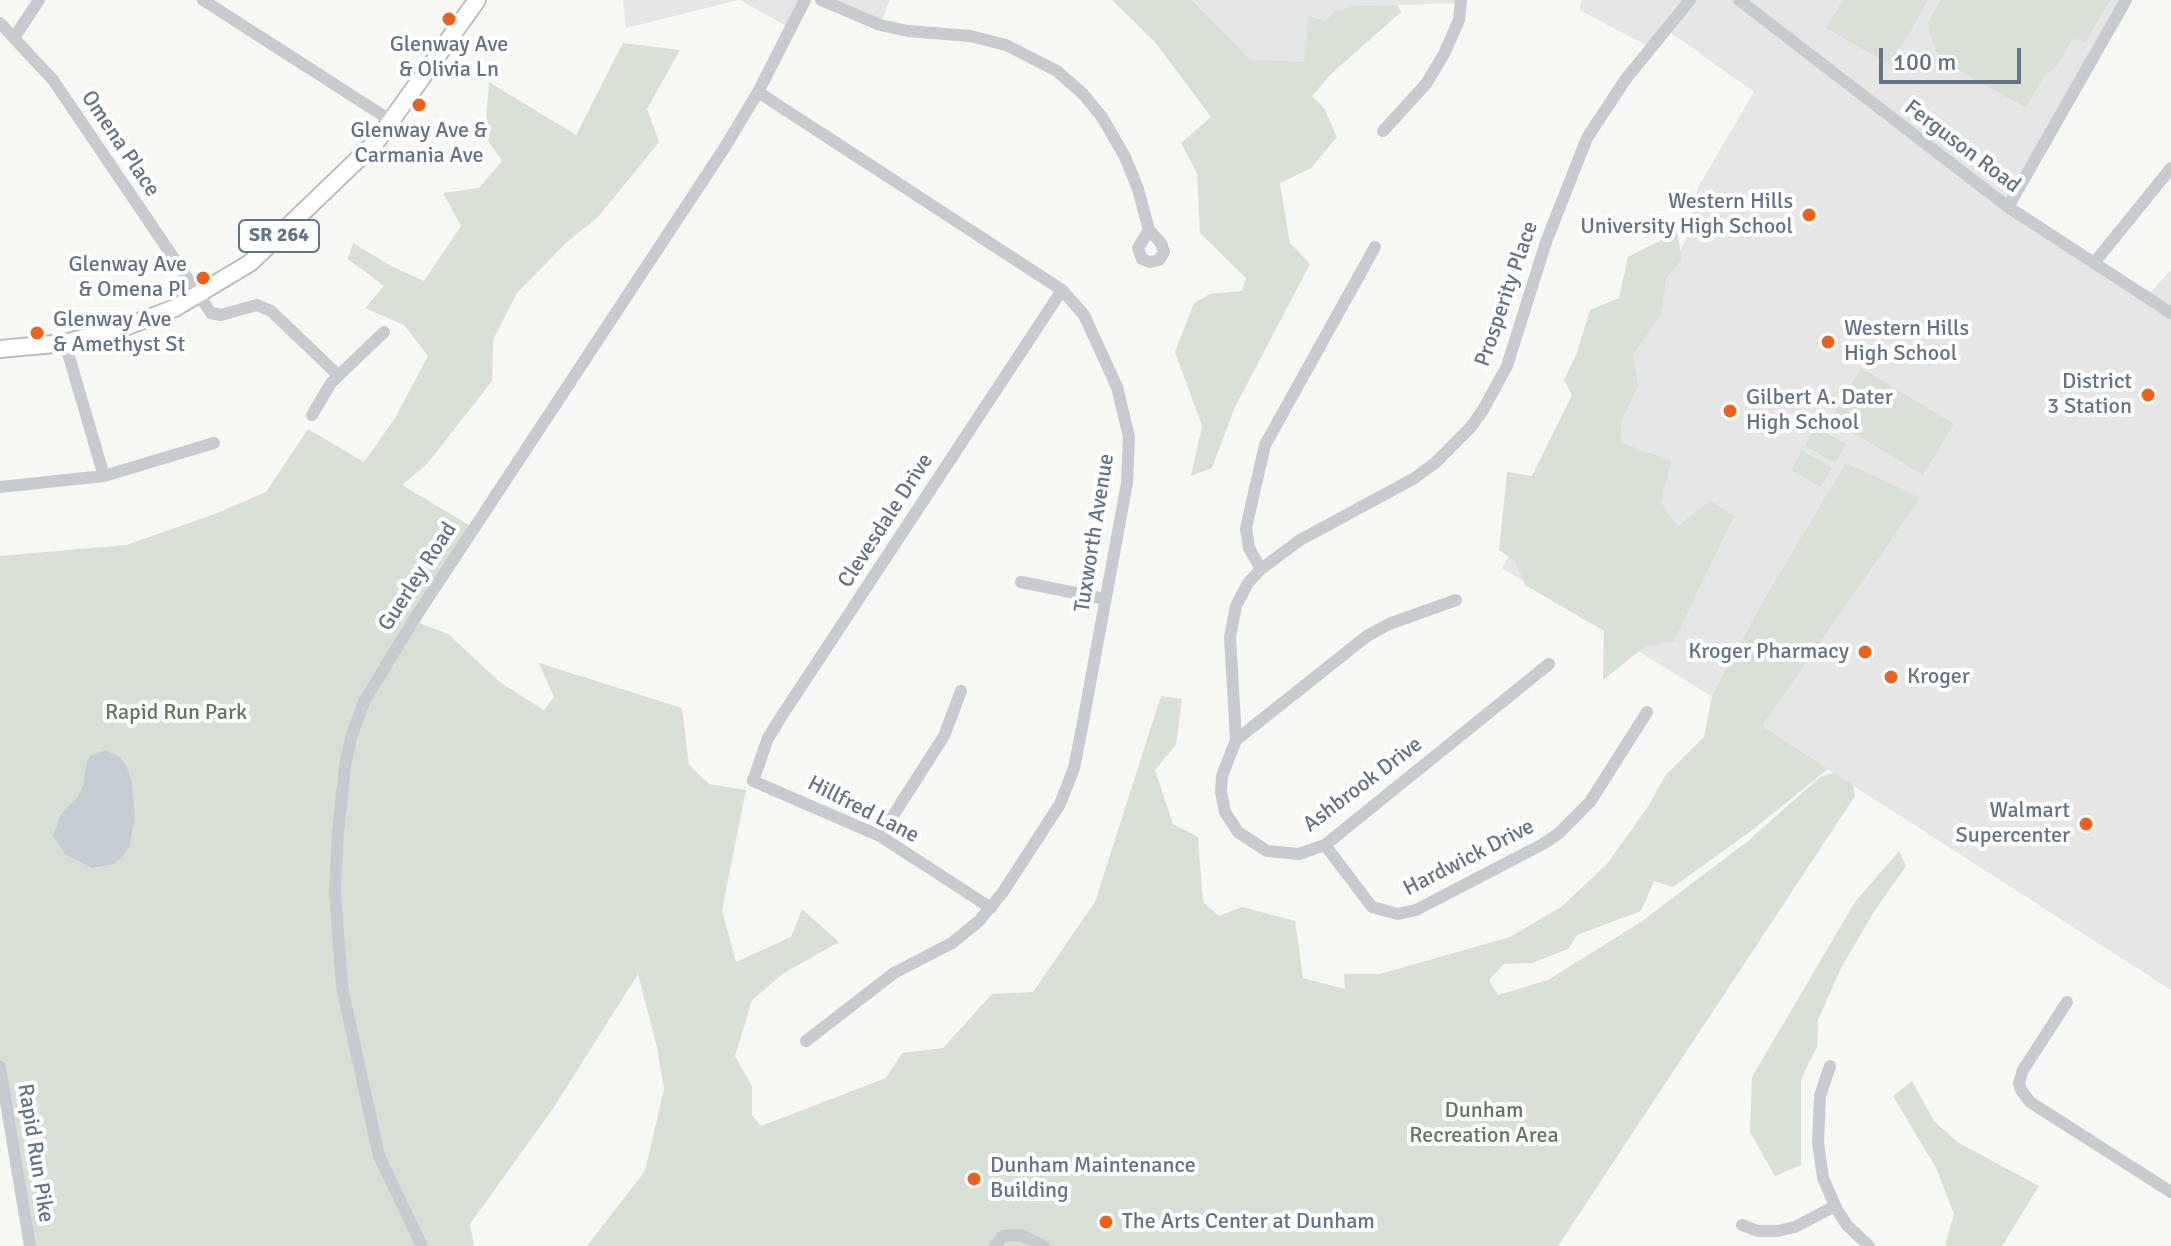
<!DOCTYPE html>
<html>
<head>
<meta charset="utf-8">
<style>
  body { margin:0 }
  #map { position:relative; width:2171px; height:1246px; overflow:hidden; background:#f7f7f4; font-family:Signika,sans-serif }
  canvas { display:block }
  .scale { position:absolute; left:1879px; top:48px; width:142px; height:36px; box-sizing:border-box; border:4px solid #647487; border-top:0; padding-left:10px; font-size:24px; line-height:28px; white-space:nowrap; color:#647487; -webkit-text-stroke:6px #fff; paint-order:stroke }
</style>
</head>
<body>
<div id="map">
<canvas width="2171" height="1246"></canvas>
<div class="scale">100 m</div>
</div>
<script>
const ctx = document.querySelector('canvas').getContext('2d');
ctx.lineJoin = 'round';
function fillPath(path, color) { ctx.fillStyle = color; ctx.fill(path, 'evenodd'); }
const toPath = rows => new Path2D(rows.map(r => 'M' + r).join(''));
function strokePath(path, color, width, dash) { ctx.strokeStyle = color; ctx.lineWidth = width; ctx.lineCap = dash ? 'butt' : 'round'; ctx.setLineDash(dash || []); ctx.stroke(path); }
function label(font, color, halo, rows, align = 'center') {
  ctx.font = font + ' Signika,sans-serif'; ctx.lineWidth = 8; ctx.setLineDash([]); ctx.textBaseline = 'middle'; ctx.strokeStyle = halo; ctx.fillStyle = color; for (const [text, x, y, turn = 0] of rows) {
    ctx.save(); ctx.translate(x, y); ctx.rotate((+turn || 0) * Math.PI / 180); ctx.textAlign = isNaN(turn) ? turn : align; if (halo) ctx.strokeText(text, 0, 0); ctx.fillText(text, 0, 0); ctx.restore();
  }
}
fillPath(toPath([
  [623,0,738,0,626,28],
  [740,0,805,0,790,28],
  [821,0,890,0,880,25],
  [1192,0,1460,0,1461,3,1356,6,1304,62,1250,59],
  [1582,0,2126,0,2008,207,2146,297,2171,270,2171,990,1762,727,1502,568,1686,240,1698,187,1754,92,1667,30,1652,48,1579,10]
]), '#e5e6e5');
fillPath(toPath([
  [1112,0,1192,0,1250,59,1304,62,1308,15,1325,21,1335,11,1355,6,1397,5,1401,12,1331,74,1312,96,1324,108,1337,137,1311,168,1280,183,1290,243,1310,264,1234,409,1212,468,1191,476,1202,426,1175,352,1194,303,1210,294,1242,291,1246,278,1200,233,1197,173,1181,143,1211,117,1155,42],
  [1843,0,1928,0,1891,65,1826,28],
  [1941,0,2110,0,2085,43,2077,39,2071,41,2056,68,2045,74,2026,108,1939,59,1927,24],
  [623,43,680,50,647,109,659,142,599,216,566,243,517,293,493,340,492,381,427,464,402,485,474,528,414,621,448,634,501,683,544,710,554,697,539,663,682,708,689,765,709,784,746,790,722,910,736,962,791,937,802,909,839,942,784,973,752,1000,735,1056,752,1086,752,1115,761,1126,886,1078,902,1053,943,1048,992,994,1033,992,1095,902,1161,696,1182,699,1176,745,1155,770,1173,824,1198,837,1203,902,1219,916,1242,907,1295,921,1303,978,1345,989,1344,974,1380,974,1510,937,1561,907,1607,864,1649,805,1665,776,1704,737,1712,696,1761,605,1846,463,1920,498,1762,726,1828,769,1751,831,1673,887,1654,881,1641,911,1577,935,1568,949,1532,963,1504,964,1489,980,1498,995,1548,980,1641,922,1748,841,1820,777,1834,773,1853,785,1855,796,1558,1246,587,1246,645,1171,664,1089,657,1047,638,974,554,1107,470,1224,474,1246,30,1246,0,1067,0,556,126,545,215,514,266,492,308,429,364,462,395,418,428,356,404,325,365,308,384,286,348,259,353,243,393,267,424,281,461,226,443,193,479,188,502,161,485,136,489,82,576,135],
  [1677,232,1682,259,1666,279,1661,315,1633,354,1638,386,1621,422,1622,443,1671,461,1661,503,1678,526,1710,501,1734,516,1674,641,1643,648,1603,680,1604,631,1525,585,1515,561,1499,550,1507,472,1532,476,1572,395,1564,380,1576,355,1590,310,1619,298,1628,257],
  [1861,368,1954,424,1923,475,1831,419],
  [1816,427,1846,444,1835,463,1805,446],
  [1802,451,1832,468,1821,487,1791,470],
  [1899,851,1906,866,1875,910,1841,968,1818,1020,1817,1047,1801,1079,1801,1165,1775,1176,1750,1132,1752,1077,1855,902],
  [1912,1081,1934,1121,1957,1142,2039,1186,2002,1246,1945,1246,1954,1214,1936,1168,1893,1096]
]), '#d8e0d5');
fillPath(toPath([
  [106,750,121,758,127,768,132,783,135,818,129,847,122,857,113,864,92,868,65,854,53,836,60,816,77,798,83,786,87,762,91,755]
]), '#c3cdd3');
const major = toPath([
  [0,349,65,343,125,327,175,308,250,263,376,142,477,0]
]);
strokePath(major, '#babdc2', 20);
strokePath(toPath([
  [203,0,393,122],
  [821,0,880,25,908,31,970,36,1006,45,1057,71,1083,94,1102,117,1125,157,1138,189,1149,230,1161,243,1164,252,1159,260,1150,262,1142,259,1138,248,1149,230],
  [1739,0,2008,207,2171,313],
  [0,23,53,80,211,313,221,315,257,305,271,311,338,375],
  [14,38,39,0],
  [758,92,1062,290,1084,315,1117,387,1129,437,1127,483,1081,733,1074,768,1060,804,1003,892,979,921,952,943,894,973,806,1041],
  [1383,131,1426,84,1444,54,1459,20,1461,0],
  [2008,207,2126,0],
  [2094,263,2171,168],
  [65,343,104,476],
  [312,415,331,383,384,332],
  [0,487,104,476,214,443],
  [1261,569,1249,548,1246,528,1265,445,1375,247],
  [1021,582,1105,599],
  [1549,664,1325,845,1299,854,1267,851,1238,832,1225,812,1221,792,1222,776,1236,740,1230,637,1236,606,1248,583,1261,569,1300,540,1413,479,1435,463,1470,428,1483,410,1507,366,1546,242,1587,138,1625,80,1690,0],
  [1236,740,1367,636,1389,624,1456,600],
  [880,836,944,736,961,691],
  [1325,845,1372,907,1398,914,1416,910,1543,844,1558,834,1590,802,1647,712],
  [991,908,880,836,753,781,768,738,783,714,1062,290],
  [2067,1002,2023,1070,2019,1083,2021,1090,2030,1102,2171,1192],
  [1830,1066,1820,1096,1818,1143,1823,1178,1837,1210,1847,1225,1869,1246],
  [0,1067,30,1246],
  [1742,1225,1758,1231,1778,1231,1795,1227,1835,1206],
  [422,1246,379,1156,342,987,335,890,338,832,345,767,351,737,365,700,413,621,725,147,758,92,805,0],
  [995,1246,1003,1236,1021,1235,1044,1246]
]), '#c7cace', 12);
strokePath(major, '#fff', 16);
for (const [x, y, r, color] of [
  [449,19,8,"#f1601b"],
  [419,105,8,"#f1601b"],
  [1809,215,8,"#f1601b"],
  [203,278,8,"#f1601b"],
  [37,333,8,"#f1601b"],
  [1828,342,8,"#f1601b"],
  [2148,395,8,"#f1601b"],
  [1730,411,8,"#f1601b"],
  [1865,652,8,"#f1601b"],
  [1891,677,8,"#f1601b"],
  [2086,824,8,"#f1601b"],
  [974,1179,8,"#f1601b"],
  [1106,1222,8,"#f1601b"]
]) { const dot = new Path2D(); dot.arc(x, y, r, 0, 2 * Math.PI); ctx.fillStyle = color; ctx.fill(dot); strokePath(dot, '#fff', 3); }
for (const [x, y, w] of [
  [279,236,80]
]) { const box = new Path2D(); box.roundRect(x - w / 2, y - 16, w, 32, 6); ctx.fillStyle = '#fff'; ctx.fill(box); strokePath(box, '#647487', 2); }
label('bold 20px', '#647487', null, [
  ["SR 264",279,236]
]);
label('22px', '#647487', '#fff', [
  ["Glenway Ave",449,45,"center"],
  ["& Olivia Ln",449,70,"center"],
  ["Glenway Ave &",419,131,"center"],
  ["Carmania Ave",419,156,"center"],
  ["Western Hills",1793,202,"right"],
  ["University High School",1793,227,"right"],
  ["Glenway Ave",187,265,"right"],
  ["& Omena Pl",187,290,"right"],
  ["Glenway Ave",53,320],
  ["& Amethyst St",53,345],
  ["Western Hills",1844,329],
  ["High School",1844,354],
  ["District",2132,382,"right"],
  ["3 Station",2132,407,"right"],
  ["Gilbert A. Dater",1746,398],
  ["High School",1746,423],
  ["Kroger Pharmacy",1849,652,"right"],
  ["Kroger",1907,677],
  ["Walmart",2070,811,"right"],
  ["Supercenter",2070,836,"right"],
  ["Dunham Maintenance",990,1166],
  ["Building",990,1191],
  ["The Arts Center at Dunham",1122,1222]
], 'left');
label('22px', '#647487', '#fff', [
  ["Omena Place",120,144,56],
  ["Ferguson Road",1962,147,37],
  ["Prosperity Place",1507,294,-71],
  ["Clevesdale Drive",886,521,-57],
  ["Tuxworth Avenue",1095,533,-81],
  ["Guerley Road",418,577,-57],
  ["Ashbrook Drive",1363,785,-37],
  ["Hillfred Lane",863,810,27],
  ["Hardwick Drive",1469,858,-27],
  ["Rapid Run Pike",35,1153,81]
]);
label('22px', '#62795f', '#fff', [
  ["Rapid Run Park",176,713],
  ["Dunham",1484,1111],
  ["Recreation Area",1484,1136]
]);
</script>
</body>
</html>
